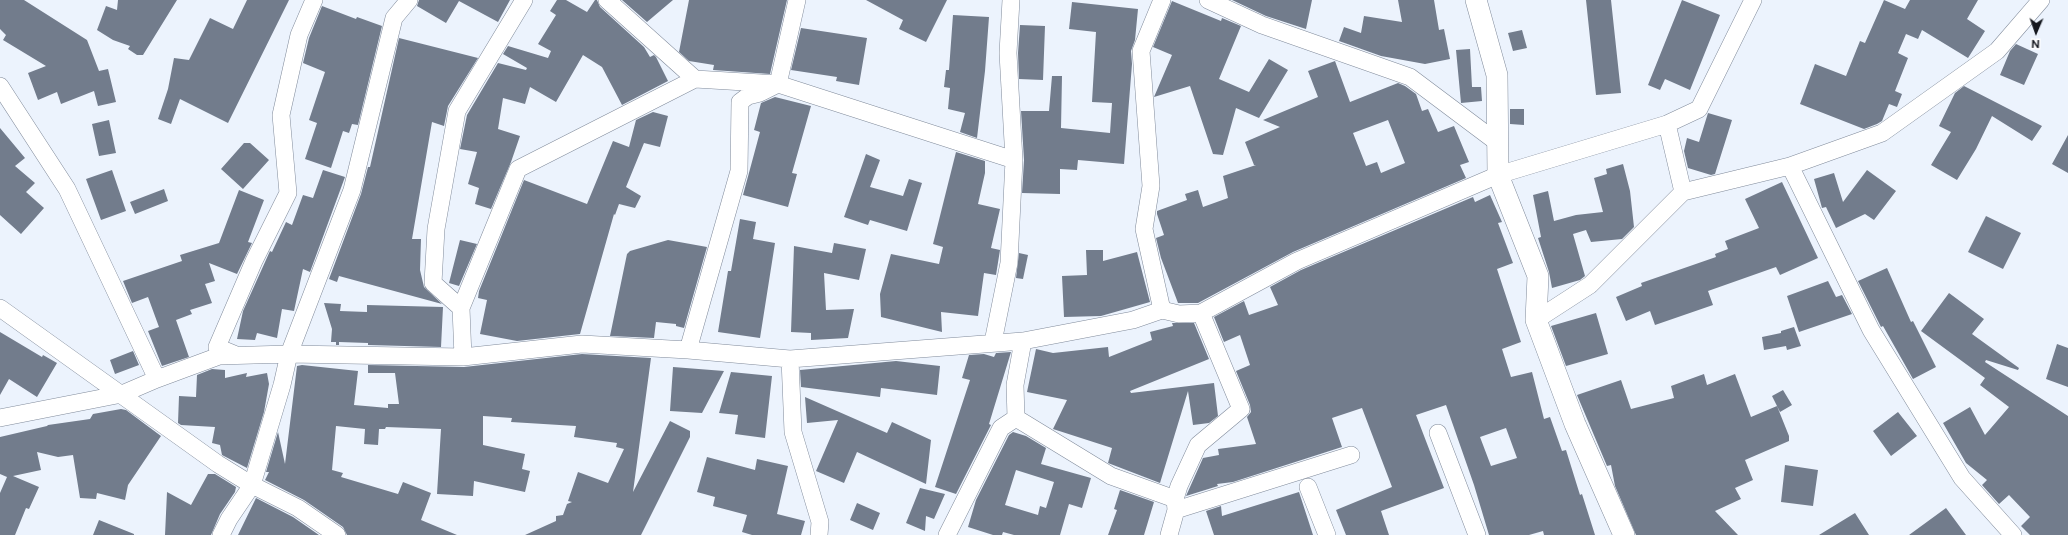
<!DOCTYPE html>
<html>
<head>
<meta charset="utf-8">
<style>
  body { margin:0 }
  #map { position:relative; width:2068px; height:535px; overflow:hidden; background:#ecf3fd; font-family:"Public Sans",sans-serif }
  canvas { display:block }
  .north { position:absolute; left:2016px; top:12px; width:40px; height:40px; -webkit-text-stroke:3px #fff; paint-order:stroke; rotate:182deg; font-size:11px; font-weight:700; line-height:16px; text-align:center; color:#15181f }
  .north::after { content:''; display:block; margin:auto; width:14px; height:18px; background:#15181f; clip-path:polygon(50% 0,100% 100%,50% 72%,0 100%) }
</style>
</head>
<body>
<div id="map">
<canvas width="2068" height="535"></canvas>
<div class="north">N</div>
</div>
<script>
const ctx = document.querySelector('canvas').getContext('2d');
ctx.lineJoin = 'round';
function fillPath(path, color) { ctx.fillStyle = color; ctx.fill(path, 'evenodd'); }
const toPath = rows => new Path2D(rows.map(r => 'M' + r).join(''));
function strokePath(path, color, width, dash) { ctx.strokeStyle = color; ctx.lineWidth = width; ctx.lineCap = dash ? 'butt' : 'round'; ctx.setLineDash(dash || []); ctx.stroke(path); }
fillPath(toPath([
  [0,0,24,0,87,40,99,71,108,69,116,102,98,106,94,91,61,104,57,92,38,100,28,73,46,66,3,40,6,35,0,29],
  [118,0,177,0,143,55,137,55,128,49,130,46,113,40,97,30,106,6,117,10],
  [247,0,289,0,228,123,180,99,171,124,158,119,168,89,174,58,189,60,210,18,233,29],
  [419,0,510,0,498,22,459,1,446,23,417,6],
  [557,0,566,0,587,12,595,0,597,0,600,7,644,47,650,57,654,55,656,57,668,81,622,105,602,67,583,55,556,102,530,87,525,104,503,98,498,129,520,136,511,162,491,209,475,204,479,188,468,184,477,152,460,149,467,115,498,63,526,70,527,68,503,54,508,46,548,58,551,51,538,44,556,15,550,11],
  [622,0,673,0,647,22],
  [689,0,787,0,770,74,713,70,714,65,689,61,679,52],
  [866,0,947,0,926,42,899,29,903,20],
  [1232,0,1312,0,1306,29,1266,16],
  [1398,0,1434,0,1439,30,1444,29,1450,59,1425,64,1381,56,1339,41,1344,27,1361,33,1364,16,1402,22],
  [1586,0,1611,0,1621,93,1596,95],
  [1682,0,1720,15,1690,90,1665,79,1660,90,1648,85],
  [1884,0,1905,9,1910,0,1978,0,1967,19,1985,31,1968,58,1922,30,1918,39,1906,34,1898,53,1908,58,1895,91,1902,94,1897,107,1889,104,1882,121,1877,124,1864,129,1800,104,1815,64,1846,76,1860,41,1865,43],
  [1172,1,1221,21,1222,18,1241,26,1219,79,1249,92,1269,59,1288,70,1259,118,1236,108,1223,155,1213,154,1190,86,1154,97,1172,55,1153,47],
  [1072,2,1138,9,1135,40,1131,51,1132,64,1124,164,1078,160,1077,170,1060,169,1060,194,1022,193,1024,160,1021,111,1049,111,1052,76,1062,76,1061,128,1110,133,1112,103,1092,102,1096,32,1069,29],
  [322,6,356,19,357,17,382,26,358,125,352,124,349,133,343,131,331,168,305,159,317,123,309,120,325,72,303,63,309,38],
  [953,15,989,17,985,71,977,138,960,132,965,113,948,109,950,88,944,87,946,70,949,70],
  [1020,25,1045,26,1043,80,1019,79,1018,53],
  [801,28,867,38,859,85,836,81,837,77,791,70],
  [1522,30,1527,48,1513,51,1508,33],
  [399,38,478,58,448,106,444,126,432,122,412,239,421,239,420,270,424,287,442,304,339,276,337,282,329,279,361,194,368,167,370,167],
  [2016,44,2038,54,2024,85,2000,75,2010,51],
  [1470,49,1472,87,1481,87,1482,101,1461,103,1456,50],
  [1335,61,1350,102,1398,83,1405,86,1416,94,1422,111,1428,109,1438,132,1454,126,1469,162,1460,165,1466,178,1293,252,1198,303,1178,303,1161,258,1156,238,1164,235,1157,214,1157,211,1187,200,1185,194,1198,190,1203,207,1228,198,1223,176,1256,165,1254,165,1245,142,1280,127,1263,120,1318,97,1308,71],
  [1388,120,1405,163,1381,173,1377,162,1366,166,1353,133],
  [1964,86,2042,126,2032,141,1992,116,1976,149,1957,180,1931,165,1951,132,1939,126,1955,93],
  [775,97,811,106,792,173,797,174,788,207,743,195,760,132,754,130,761,103],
  [1510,109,1524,109,1524,125,1510,124],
  [653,112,668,116,660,147,644,143,626,187,641,196,635,208,619,204,615,215,614,214,580,334,517,341,480,334,487,300,478,298,479,291,524,180,587,204,613,141,629,147,636,120],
  [1708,113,1732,120,1715,174,1711,175,1688,168,1684,151,1687,138,1699,142],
  [109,120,116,153,99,156,92,124],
  [0,128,25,158,15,166,35,183,26,192,44,208,21,234,0,215],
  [2068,135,2068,173,2052,164],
  [244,143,250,143,269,160,243,189,221,169],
  [956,152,985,161,985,173,978,204,1000,209,991,248,1000,250,996,275,984,273,978,316,941,312,942,332,881,317,880,294,891,254,939,264,943,247,933,244],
  [866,154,880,160,870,187,903,196,909,179,922,183,907,231,870,220,868,225,844,217],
  [1623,164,1630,191,1634,227,1622,239,1591,242,1586,230,1573,234,1585,276,1580,280,1552,288,1549,272,1538,238,1541,237,1533,195,1548,191,1554,221,1576,215,1603,212,1594,178,1607,174,1606,169],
  [112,170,126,211,101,220,86,179],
  [323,170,345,177,310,272,303,269,294,311,282,309,277,338,257,333,255,340,237,339,243,311,270,251,272,252,286,222,292,225,303,195,313,198],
  [1867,170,1896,191,1874,220,1865,214,1836,228,1826,207,1822,208,1814,179,1834,173,1843,202],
  [1782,182,1818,258,1780,275,1776,267,1708,291,1713,305,1655,325,1650,311,1626,321,1616,297,1642,286,1641,283,1716,257,1715,254,1728,249,1725,241,1759,228,1745,199],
  [164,189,168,201,135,214,130,202],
  [239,190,264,200,248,242,252,243,237,274,209,263,215,281,205,284,212,303,190,310,192,314,176,320,189,357,162,366,148,331,159,327,148,297,132,303,123,281,182,261,180,255,219,243],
  [1490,195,1502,222,1498,223,1513,263,1497,269,1521,342,1502,349,1511,377,1532,372,1544,419,1550,417,1562,451,1566,450,1580,495,1582,494,1595,535,1544,535,1543,531,1529,535,1489,535,1474,485,1446,405,1416,415,1444,488,1381,511,1389,535,1346,535,1336,510,1392,487,1362,408,1332,418,1342,447,1233,482,1217,484,1218,486,1186,496,1203,458,1219,455,1218,449,1256,444,1247,417,1251,412,1250,405,1236,371,1250,365,1240,335,1224,342,1214,317,1244,301,1249,315,1278,305,1270,287,1301,270,1473,197,1475,202],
  [1506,428,1517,458,1491,466,1480,437],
  [1986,216,2021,233,2003,269,1968,252],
  [740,219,756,222,753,239,775,243,760,338,718,332,728,271,731,271],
  [460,240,477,244,459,286,449,283],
  [668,240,707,247,684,328,676,326,676,324,656,322,654,338,610,336,627,254,630,251],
  [834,243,866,249,859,280,824,273,826,310,854,309,848,338,811,340,811,333,791,332,794,246,832,253],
  [1086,250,1103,250,1103,261,1137,252,1150,302,1101,316,1064,317,1062,276,1087,275],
  [1019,253,1028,255,1023,279,1016,278],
  [1887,268,1911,322,1913,321,1936,367,1913,379,1883,326,1881,327,1858,281],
  [1828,281,1836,297,1842,295,1852,314,1799,332,1787,296],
  [1949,293,1984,319,1972,334,2019,368,2018,370,1986,360,1985,362,2068,416,2068,535,2030,535,2021,526,2030,517,2009,495,1999,504,1982,485,1987,480,1966,463,1943,423,1970,407,1985,435,2009,407,1980,385,1985,378,1921,331],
  [324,303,341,304,340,311,367,312,367,305,443,307,441,347,368,345,368,343,339,342,339,345,336,345,336,342,331,342,332,329],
  [1596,313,1608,354,1566,366,1551,326],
  [1172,323,1194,323,1209,359,1130,391,1131,393,1214,383,1218,416,1209,423,1193,425,1188,391,1160,483,1108,463,1112,448,1053,429,1067,400,1027,392,1036,349,1053,353,1108,347,1109,357,1152,340,1150,332,1173,326],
  [1794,327,1801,346,1787,350,1786,346,1764,350,1762,337,1781,333,1781,331],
  [0,332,42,357,43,355,57,363,37,397,9,379,0,395],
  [2057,344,2068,348,2068,387,2046,379],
  [133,351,139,365,115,374,110,360],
  [1011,352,989,424,991,425,956,494,935,487,970,380,962,378,969,355,984,354,994,357,996,353],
  [582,354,651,358,633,492,670,421,690,431,690,437,641,535,525,535,556,521,556,516,563,515,567,504,572,502,568,501,578,472,608,483,624,449,616,447,617,443,574,437,576,426,511,422,512,418,483,416,483,445,525,454,522,469,530,471,525,492,474,481,473,496,437,494,441,429,386,427,385,429,379,429,378,445,364,444,365,429,336,426,332,470,343,473,341,477,398,494,403,482,431,493,421,520,457,535,347,535,343,527,304,500,265,480,269,472,266,472,278,432,285,464,297,366,302,365,358,371,354,405,388,408,388,404,399,404,395,373,368,373,368,365,464,367],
  [896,361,940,366,937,395,881,388,880,397,801,387,800,370],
  [673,367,724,371,702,413,670,411],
  [212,369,225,370,225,378,247,373,246,377,267,373,269,384,264,412,247,468,222,455,220,445,212,443,215,427,181,425,178,423,179,396,196,397,197,375],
  [731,372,772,376,765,438,735,434,738,415,719,413],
  [1704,374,1707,385,1735,374,1751,417,1777,406,1789,436,1789,441,1745,460,1753,480,1735,488,1741,499,1715,511,1738,535,1636,535,1615,486,1611,465,1607,466,1577,395,1621,380,1631,409,1674,398,1671,386],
  [1783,390,1792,405,1780,412,1772,396],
  [805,397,887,433,892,422,931,440,926,484,857,452,844,483,816,471,838,420,807,423],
  [121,409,126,410,161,436,128,485,125,500,97,493,96,499,80,498,73,455,58,457,37,452,41,470,13,476,39,487,29,509,26,508,15,535,0,535,0,493,7,477,0,474,0,437,47,426,48,425,90,419,93,414],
  [1898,412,1917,436,1891,456,1873,431],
  [1013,432,1026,436,1046,448,1041,464,1091,478,1082,508,1069,504,1060,535,1014,535,1003,532,1002,535,993,535,968,527,976,500,1009,435],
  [1016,470,1054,482,1046,508,1040,506,1038,515,1005,505],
  [707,457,755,470,757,459,788,466,777,514,805,521,801,535,752,535,742,532,747,515,713,506,715,497,697,492],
  [1785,465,1818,470,1813,506,1781,502],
  [208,474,215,474,236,487,235,492,220,514,211,535,165,535,167,492,191,505],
  [920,488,945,494,934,519,926,516,925,531,906,523],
  [1120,490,1154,502,1144,535,1108,535,1117,510,1114,509],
  [1299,492,1313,535,1214,535,1206,511,1221,506,1222,516],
  [256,498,293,517,319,535,238,535],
  [857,503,880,513,873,530,850,520],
  [1946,508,1966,535,1909,535],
  [1855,513,1869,535,1819,535],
  [99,520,134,534,134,535,93,535]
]), '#727c8c');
const minor = toPath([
  [607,0,695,79,778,84,1014,160],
  [1162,0,1141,51,1151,186,1144,229,1162,310],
  [1208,0,1262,25,1410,77,1498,143],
  [0,86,67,189,157,379,122,394,0,418],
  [1667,124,1683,192],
  [1790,166,1882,133,1997,51,2041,0],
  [0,308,218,464,252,485,298,508,337,535],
  [461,308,518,169,695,79],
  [1536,320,1590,285,1683,192,1790,166,1871,330,1962,478,2013,535],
  [1023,341,1015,385,1016,418,1111,476,1175,499],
  [993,342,1009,263,1014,160,1008,53,1011,0],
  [688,350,739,171,740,102,748,96,760,93,778,84,797,0],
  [234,354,217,347,254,261,288,193,281,115,299,35,314,0],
  [463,357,461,308,433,283,436,229,457,111,524,0],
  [790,359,793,432,820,522,819,535],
  [157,379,219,356,289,354,463,357,582,344,688,350,790,359,1023,341,1133,320,1162,310,1179,314,1201,313,1297,261,1498,175,1667,124,1699,109,1753,0],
  [1438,433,1477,535],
  [1308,487,1327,535],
  [1176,510,1351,455],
  [221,535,229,519,252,485,282,385,289,354,352,190,394,18,409,0],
  [947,535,1001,428,1016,418],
  [1169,535,1176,510,1175,499,1179,486,1198,445,1241,409,1201,313]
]);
const tertiary = toPath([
  [1476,0,1497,75,1498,175,1538,276,1536,320,1575,424,1624,535]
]);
strokePath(minor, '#818b9b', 18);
strokePath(tertiary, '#818b9b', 22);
strokePath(minor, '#fff', 17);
strokePath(tertiary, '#fff', 21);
</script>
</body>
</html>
